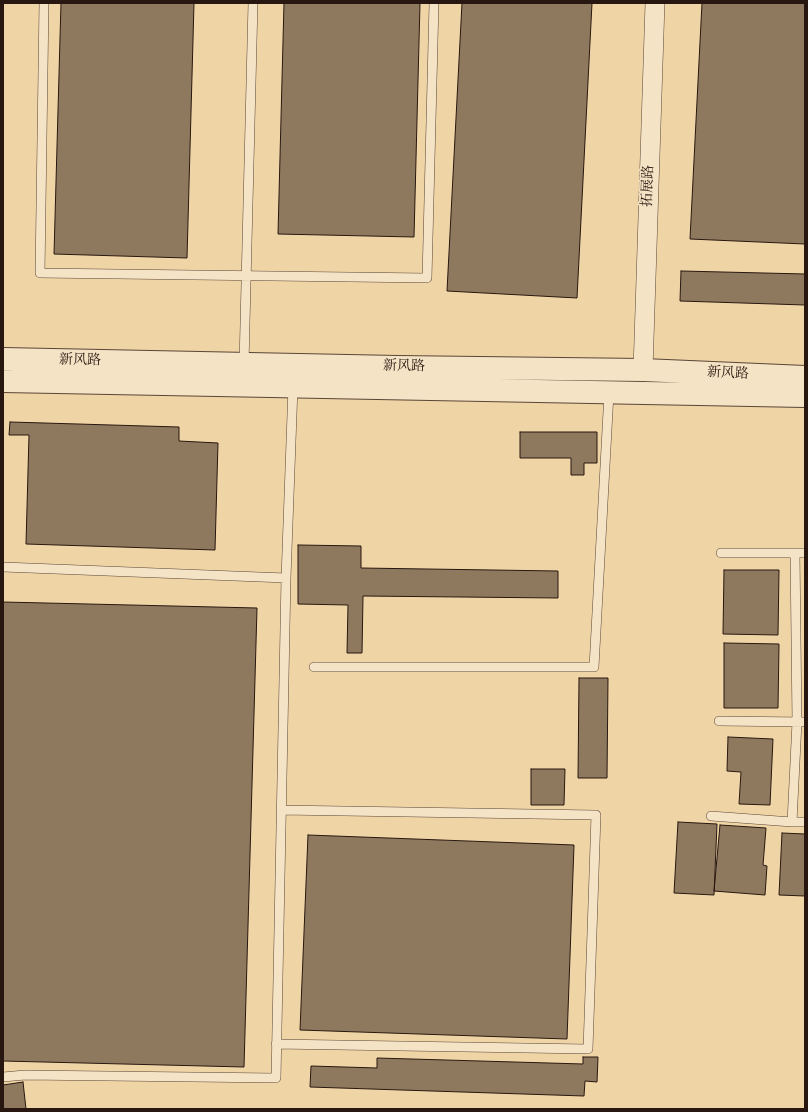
<!DOCTYPE html>
<html>
<head>
<meta charset="utf-8">
<style>
  body { margin:0 }
  #map { position:relative; width:808px; height:1112px; overflow:hidden; background:#efd4a6; font-family:"IM FELL English",serif }
  canvas { display:block }
  .frame { position:absolute; inset:0; border:4px solid #281710; pointer-events:none }
</style>
</head>
<body>
<div id="map">
<canvas width="808" height="1112"></canvas>
<div class="frame"></div>
</div>
<script>
const ctx = document.querySelector('canvas').getContext('2d');
ctx.lineJoin = 'round';
function fillPath(path, color) { ctx.fillStyle = color; ctx.fill(path, 'evenodd'); }
const toPath = rows => new Path2D(rows.map(r => 'M' + r).join(''));
function strokePath(path, color, width, dash) { ctx.strokeStyle = color; ctx.lineWidth = width; ctx.lineCap = dash ? 'butt' : 'round'; ctx.setLineDash(dash || []); ctx.stroke(path); }
function label(font, color, halo, rows, align = 'center') {
  ctx.font = font + ' "IM FELL English","Noto Serif SC",serif'; ctx.lineWidth = 3; ctx.setLineDash([]); ctx.textBaseline = 'middle'; ctx.strokeStyle = halo; ctx.fillStyle = color; for (const [text, x, y, turn = 0] of rows) {
    ctx.save(); ctx.translate(x, y); ctx.rotate((+turn || 0) * Math.PI / 180); ctx.textAlign = isNaN(turn) ? turn : align; if (halo) ctx.strokeText(text, 0, 0); ctx.fillText(text, 0, 0); ctx.restore();
  }
}
const building = toPath([
  [61,3,194,3,187,258,54,254,61,3],
  [284,3,420,3,414,237,278,234,284,3],
  [462,3,592,3,577,298,447,291,462,3],
  [702,3,805,3,805,244,690,239,702,3],
  [681,271,805,274,805,305,680,301,681,271],
  [10,422,179,427,179,441,218,443,215,550,26,544,29,435,9,435,10,422],
  [520,432,597,432,597,463,584,463,584,475,571,475,571,458,520,458,520,432],
  [298,545,361,546,361,568,558,571,558,598,363,596,362,653,347,653,348,605,298,604,298,545],
  [724,570,779,570,778,635,723,634,724,570],
  [3,602,257,608,244,1067,3,1061,3,602],
  [724,643,779,644,778,708,724,708,724,643],
  [579,678,608,678,607,778,578,778,579,678],
  [728,737,773,739,770,805,739,804,741,772,727,771,728,737],
  [531,769,565,769,564,805,531,805,531,769],
  [678,822,717,824,714,895,674,893,678,822],
  [720,825,766,828,763,865,767,866,765,895,714,891,720,825],
  [782,833,805,834,805,896,779,895,782,833],
  [308,835,574,845,567,1039,300,1030,308,835],
  [583,1057,598,1057,597,1082,585,1081,584,1096,310,1087,311,1066,377,1068,377,1058,583,1064,583,1057],
  [23,1082,26,1109,3,1109,3,1085,23,1082]
]);
fillPath(building, '#8f795e');
strokePath(building, '#281710', 1);
const service = toPath([
  [44,3,40,273,427,278,434,3],
  [244,364,253,3],
  [721,553,805,553],
  [3,567,286,578],
  [314,667,594,667,609,393],
  [719,721,805,722],
  [711,816,792,822,797,722,795,553],
  [792,822,805,822],
  [276,1044,588,1049,596,815,281,810],
  [3,1077,25,1075,276,1078,286,578,293,387]
]);
const minor = toPath([
  [643,370,655,3]
]);
const tertiary = toPath([
  [3,359,397,367,643,370,805,377],
  [3,381,805,396]
]);
strokePath(service, '#5a4636', 10);
strokePath(minor, '#5a4636', 20);
strokePath(tertiary, '#5a4636', 24);
strokePath(service, '#f5e3c5', 9);
strokePath(minor, '#f5e3c5', 19);
strokePath(tertiary, '#f5e3c5', 22);
label('14px', '#281710', '#f5e3c5', [
  ["拓展路",649,186,-88],
  ["新风路",80,361,1],
  ["新风路",404,367,1],
  ["新风路",728,374,3]
]);
</script>
</body>
</html>
